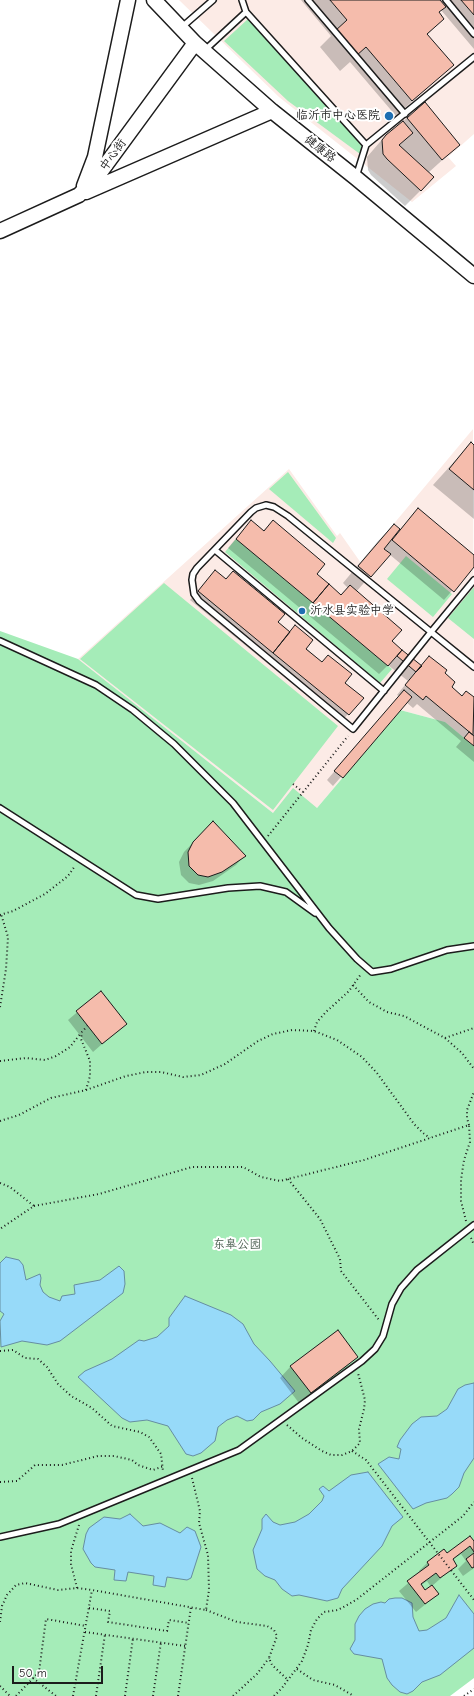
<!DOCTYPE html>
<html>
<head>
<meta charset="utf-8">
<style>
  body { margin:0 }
  #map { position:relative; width:474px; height:1696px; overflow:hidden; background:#fff; font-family:"Comic Neue",sans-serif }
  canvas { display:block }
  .scale { position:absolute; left:12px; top:1666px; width:91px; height:18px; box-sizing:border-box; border:2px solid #1c1c1c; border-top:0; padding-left:5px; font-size:12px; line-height:14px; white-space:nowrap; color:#1c1c1c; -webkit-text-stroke:3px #fff; paint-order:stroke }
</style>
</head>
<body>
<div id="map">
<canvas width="474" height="1696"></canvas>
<div class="scale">50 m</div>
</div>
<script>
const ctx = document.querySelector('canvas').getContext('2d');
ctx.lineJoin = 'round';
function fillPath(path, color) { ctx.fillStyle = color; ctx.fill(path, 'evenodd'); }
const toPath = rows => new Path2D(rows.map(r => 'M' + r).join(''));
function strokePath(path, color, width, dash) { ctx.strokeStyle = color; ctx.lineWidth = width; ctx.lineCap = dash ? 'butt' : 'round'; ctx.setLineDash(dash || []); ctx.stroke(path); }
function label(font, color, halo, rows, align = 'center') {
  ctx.font = font + ' "Comic Neue","LXGW WenKai TC",sans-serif'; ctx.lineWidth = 4; ctx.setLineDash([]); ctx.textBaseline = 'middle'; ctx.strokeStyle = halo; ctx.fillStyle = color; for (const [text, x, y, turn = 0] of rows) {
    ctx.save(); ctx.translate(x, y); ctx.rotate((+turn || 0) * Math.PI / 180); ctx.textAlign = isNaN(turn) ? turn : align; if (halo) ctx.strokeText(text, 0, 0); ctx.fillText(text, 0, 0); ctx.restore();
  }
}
fillPath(toPath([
  [179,0,474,0,474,134,448,157,456,166,412,202,279,97],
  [473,429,474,746,445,722,400,710,317,808,273,813,78,659,289,469,337,536,340,533,361,563]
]), '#fcebe6');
fillPath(toPath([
  [248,19,362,144,360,154,288,101,224,41],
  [288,472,336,538,333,543,269,489],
  [236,539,392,669,380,683,225,552],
  [406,556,452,594,433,617,387,579],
  [164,583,338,726,273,810,80,659],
  [474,587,474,639,448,618],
  [0,631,78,659,273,813,293,788,317,808,400,710,445,722,474,746,474,1678,450,1696,0,1696]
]), '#a5ecb8');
const water = toPath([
  [6,1257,19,1260,23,1265,26,1280,40,1274,41,1278,40,1285,43,1292,49,1297,60,1301,62,1296,75,1294,74,1285,100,1280,119,1266,124,1271,125,1284,123,1293,60,1341,47,1345,22,1341,1,1347,0,1321,4,1314,0,1311,0,1263,6,1257],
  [185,1296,231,1315,243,1324,254,1344,270,1361,295,1391,280,1404,261,1412,253,1420,247,1421,237,1416,227,1420,218,1427,215,1441,201,1453,193,1456,186,1454,168,1426,147,1420,130,1422,122,1418,78,1377,85,1371,112,1359,139,1340,144,1341,157,1337,169,1326,169,1318,185,1296],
  [474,1383,474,1458,464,1473,459,1487,452,1494,447,1498,426,1503,413,1509,378,1464,389,1457,399,1459,401,1449,397,1447,400,1440,412,1424,421,1417,437,1416,447,1409,458,1389,465,1385,474,1383],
  [368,1472,403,1517,392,1526,382,1546,342,1589,338,1598,327,1601,299,1595,292,1596,282,1589,275,1580,265,1576,257,1569,253,1550,262,1529,262,1519,266,1514,273,1522,280,1525,295,1522,309,1514,322,1501,324,1496,319,1489,323,1486,329,1491,351,1475,368,1472],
  [130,1514,143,1526,160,1523,180,1533,187,1527,195,1531,201,1547,191,1578,187,1580,167,1577,165,1587,153,1585,154,1576,128,1572,126,1581,114,1580,115,1570,95,1567,91,1563,83,1549,86,1534,89,1528,104,1517,120,1519,130,1514],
  [459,1595,474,1614,474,1648,440,1675,422,1682,413,1691,407,1694,400,1692,392,1685,387,1678,382,1659,354,1654,350,1649,355,1640,355,1624,359,1616,365,1609,373,1604,381,1602,385,1603,389,1599,395,1598,402,1598,412,1603,413,1617,419,1631,427,1630,446,1618,459,1595]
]);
fillPath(water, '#97daf9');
strokePath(water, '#668ea1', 1);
fillPath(toPath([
  [301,0,474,0,474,49,441,10,438,13,443,19,427,35,452,65,396,116,350,62,340,71,320,47,331,36],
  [407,118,459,145,428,173,421,190,405,206,371,175,368,170,367,157,386,135],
  [471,443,474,446,474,519,433,485],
  [418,509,474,556,474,565,444,600,389,554,356,592,391,641,421,666,443,673,450,687,462,697,466,692,474,699,474,762,456,747,461,741,417,704,413,708,406,702,333,786,327,780,399,696,397,695,408,681,388,665,379,674,228,548,243,530,263,531,273,521,316,575,340,596,348,588,343,583,378,541,394,525,400,530],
  [215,572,277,622,362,698,340,723,190,600],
  [213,822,244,856,236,865,213,881,199,885,189,883,181,875,179,862,184,852],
  [101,992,126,1023,93,1052,68,1020],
  [357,1357,345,1368,299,1403,280,1378,291,1366],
  [474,1543,474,1568,463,1576,458,1569,466,1561,461,1554,452,1560,456,1565,432,1586,438,1594,416,1612,399,1591,420,1573,419,1571,427,1563,444,1550,447,1554],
  [427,1581,431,1587,425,1592,420,1586]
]), '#0003');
const building = toPath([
  [330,0,440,0,446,7,439,12,444,19,427,34,454,65,412,101,366,47,356,56,335,31,347,20,330,0],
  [461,0,474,0,474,15,461,0],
  [425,102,460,145,442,160,407,118,425,102],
  [403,121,413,133,399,145,434,177,421,191,387,159,383,154,382,140,386,135,403,121],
  [471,442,474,445,474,490,449,469,471,442],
  [418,508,474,555,474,567,454,592,392,540,418,508],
  [251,520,264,531,273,520,325,564,317,574,329,584,313,603,236,539,251,520],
  [394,524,400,529,384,549,391,554,371,577,358,566,394,524],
  [215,570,226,579,233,571,285,614,278,622,290,632,273,653,198,591,215,570],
  [329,584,341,595,350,585,402,630,392,641,402,650,388,666,313,603,329,584],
  [295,625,313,640,306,649,322,662,328,655,352,674,345,683,364,698,349,715,273,653,295,625],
  [402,650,422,666,416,672,397,656,402,650],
  [429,656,447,670,445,673,455,682,452,687,462,696,466,691,474,697,473,735,426,696,423,700,405,685,429,656],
  [404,690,412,697,343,778,334,771,404,690],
  [469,732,474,736,474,746,464,738,469,732],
  [213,821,246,856,222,872,208,877,198,875,189,866,188,852,193,842,213,821],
  [101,991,127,1024,102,1044,76,1011,101,991],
  [338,1330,358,1357,311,1393,290,1366,338,1330],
  [470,1536,474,1541,474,1552,470,1546,453,1559,457,1566,440,1578,436,1573,421,1584,425,1590,432,1585,439,1594,425,1604,407,1581,429,1565,427,1562,444,1549,447,1553,470,1536],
  [474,1553,474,1567,472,1568,466,1559,474,1553]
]);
fillPath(building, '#f5bcac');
strokePath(building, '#1c1c1c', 1);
const service = toPath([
  [308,0,405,114],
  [446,0,474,34],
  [246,12,366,145,474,57],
  [182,27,213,0],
  [205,50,246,12,242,0],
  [356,177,366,145],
  [266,505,274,507,288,516,431,632,353,729,199,601,194,594,192,580,193,574,197,568,251,512,256,508,266,505],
  [215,550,384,691],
  [474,580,431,632,474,667],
  [0,641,96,685,133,710,174,744,233,803,329,928,357,959,372,972,391,969,447,950,474,946],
  [0,808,136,895,158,899,228,888,260,886,286,892,315,913],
  [0,1537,59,1524,239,1450,362,1361,375,1349,383,1336,392,1304,401,1288,417,1270,474,1225]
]);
const secondary = toPath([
  [154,0,195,43,272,111,356,178,474,276],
  [84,186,95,157,128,0],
  [86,192,272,111],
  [0,231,79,195,99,174,195,43]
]);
strokePath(service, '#1c1c1c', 8);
strokePath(secondary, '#1c1c1c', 17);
strokePath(toPath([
  [293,784,303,792],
  [268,836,348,736],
  [0,915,13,911,45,894,68,876,75,866],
  [353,985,369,1002,387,1012,404,1016,445,1038,462,1053,474,1069],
  [0,1007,6,969,8,937,1,914],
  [314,1031,317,1022,326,1012,349,991,361,974],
  [445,1038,474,1028],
  [0,1061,26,1058,45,1060,56,1056,70,1047,81,1033],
  [86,1090,126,1076,146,1072,161,1072,183,1077,201,1075,225,1064,258,1041,273,1034,292,1030,314,1031,337,1040,362,1057,377,1073,414,1124,423,1133,430,1138],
  [0,1121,19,1115,51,1098,86,1090,90,1076,90,1061,81,1039,82,1032,87,1026],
  [469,1125,467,1118,467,1110,474,1092],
  [288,1179,320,1219,340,1259,341,1271,379,1320],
  [0,1183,10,1187,34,1206,0,1229],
  [34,1206,99,1194,192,1167,243,1167,261,1177,280,1181,364,1160,469,1125,470,1142,464,1160,461,1180,461,1201,466,1221],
  [471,1238,474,1245],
  [0,1351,13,1350,25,1358,38,1359,47,1367,58,1384,71,1396,92,1408,112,1426,140,1432,149,1437,161,1454,163,1471],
  [287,1425,302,1438,322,1451,331,1455,342,1455,352,1451,360,1443,359,1429,364,1409,365,1400,358,1373],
  [352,1451,366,1460,474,1600],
  [0,1482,17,1481,35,1465,62,1465,98,1456,114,1456,132,1460,138,1465,153,1470,164,1466],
  [77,1588,71,1564,71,1551,79,1525],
  [89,1608,110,1611,108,1622,167,1631,169,1620,189,1623],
  [206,1610,237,1622,267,1626,274,1630,277,1636,269,1658,272,1665,288,1680],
  [0,1622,2,1606,7,1595,16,1585,25,1583,58,1590,77,1588,92,1590,206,1610,209,1590,208,1555,199,1523,200,1511,192,1478],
  [85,1632,185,1646],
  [297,1669,313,1680,335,1685,354,1696],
  [33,1678,56,1696],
  [0,1686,10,1696],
  [16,1696,39,1672,46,1619,86,1626],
  [73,1696,92,1590],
  [96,1696,105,1634],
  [125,1696,133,1638],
  [153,1696,161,1642],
  [178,1696,191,1607],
  [233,1696,257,1674,269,1658],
  [274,1696,282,1688,302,1661,308,1645,311,1630,317,1619,324,1612,338,1610,356,1600,463,1516,474,1502],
  [464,1696,474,1689]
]), '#1c1c1c', 2, [1, 3]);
strokePath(service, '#fff', 5);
strokePath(secondary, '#fff', 14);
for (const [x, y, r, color] of [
  [389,116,5,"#1f6fb2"],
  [302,611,4,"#1f6fb2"]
]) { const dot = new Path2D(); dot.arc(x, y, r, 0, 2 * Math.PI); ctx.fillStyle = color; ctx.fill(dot); strokePath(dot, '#fff', 1.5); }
label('12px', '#1c1c1c', '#fff', [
  ["临沂市中心医院",380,116],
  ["沂水县实验中学",310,611,"left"]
], 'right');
label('12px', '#1c1c1c', '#fff', [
  ["健康路",320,149,38],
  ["中心街",113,155,-54]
]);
label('12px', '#455a4b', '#fff', [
  ["东皋公园",237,1245]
]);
</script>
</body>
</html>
